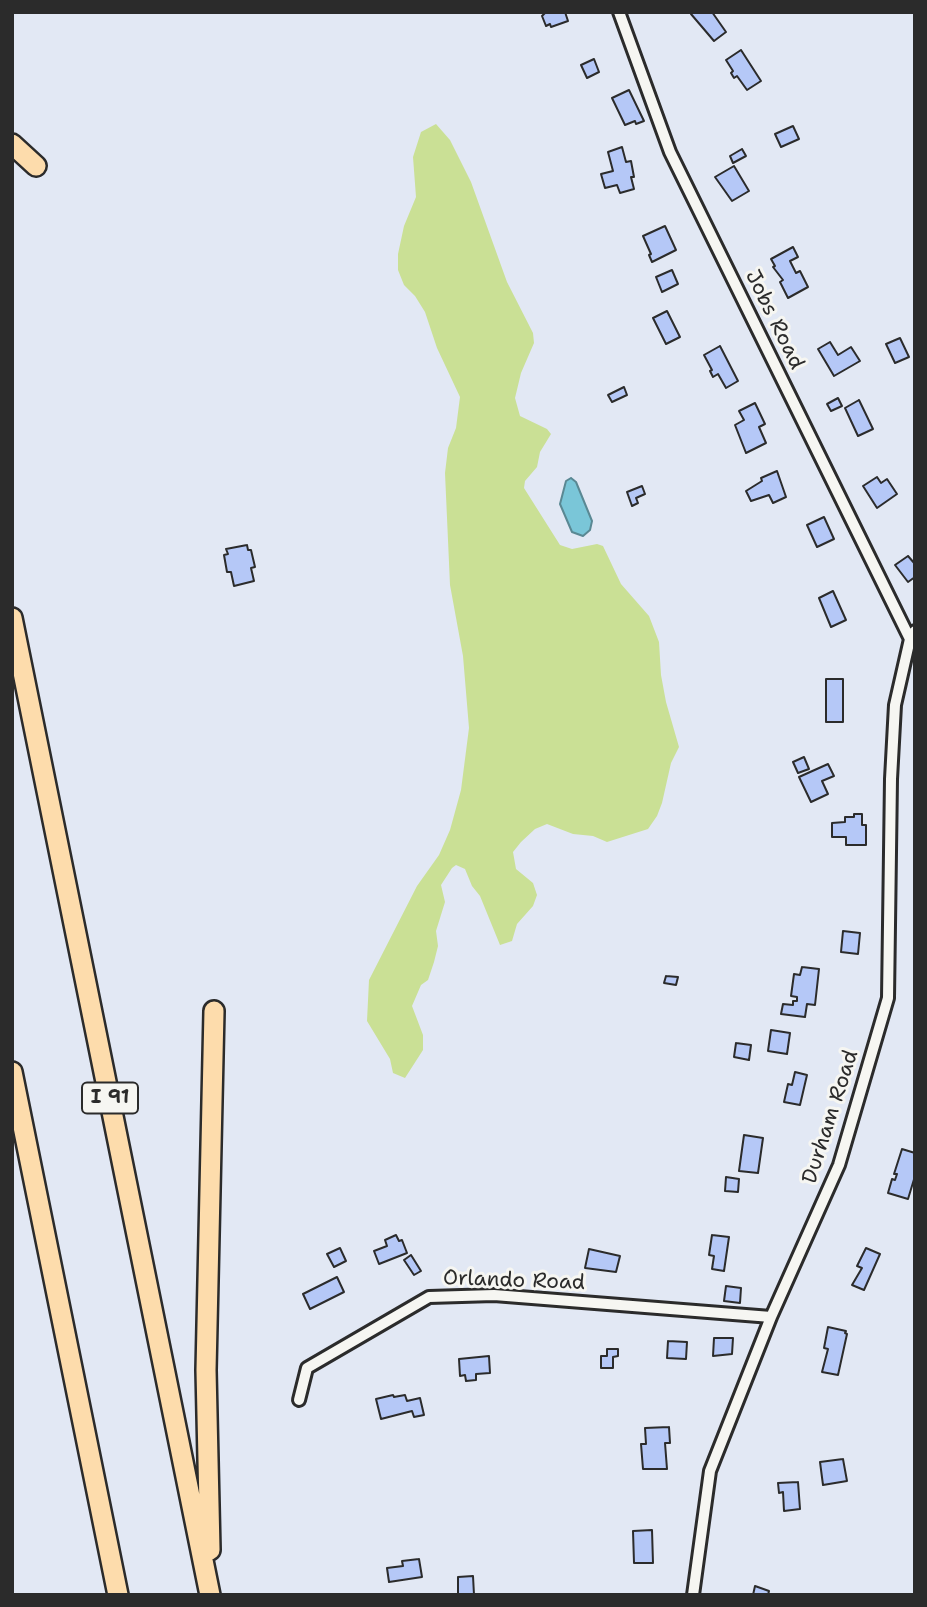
<!DOCTYPE html>
<html>
<head>
<meta charset="utf-8">
<style>
  body { margin:0 }
  #map { position:relative; width:927px; height:1607px; overflow:hidden; background:#e2e8f4; font-family:"Shantell Sans",sans-serif }
  canvas { display:block }
  .frame { position:absolute; inset:0; border:14px solid #2b2b2b; pointer-events:none }
</style>
</head>
<body>
<div id="map">
<canvas width="927" height="1607"></canvas>
<div class="frame"></div>
</div>
<script>
const ctx = document.querySelector('canvas').getContext('2d');
ctx.lineJoin = 'round';
function fillPath(path, color) { ctx.fillStyle = color; ctx.fill(path, 'evenodd'); }
const toPath = rows => new Path2D(rows.map(r => 'M' + r).join(''));
function strokePath(path, color, width, dash) { ctx.strokeStyle = color; ctx.lineWidth = width; ctx.lineCap = dash ? 'butt' : 'round'; ctx.setLineDash(dash || []); ctx.stroke(path); }
function label(font, color, halo, rows, align = 'center') {
  ctx.font = font + ' "Shantell Sans",sans-serif'; ctx.lineWidth = 6; ctx.setLineDash([]); ctx.textBaseline = 'middle'; ctx.strokeStyle = halo; ctx.fillStyle = color; for (const [text, x, y, turn = 0] of rows) {
    ctx.save(); ctx.translate(x, y); ctx.rotate((+turn || 0) * Math.PI / 180); ctx.textAlign = isNaN(turn) ? turn : align; if (halo) ctx.strokeText(text, 0, 0); ctx.fillText(text, 0, 0); ctx.restore();
  }
}
fillPath(toPath([
  [436,124,450,140,471,182,507,282,533,333,534,343,521,373,515,398,520,416,547,429,551,434,540,452,537,467,525,481,524,488,560,545,572,549,597,544,603,546,621,584,649,616,659,642,661,675,666,702,679,747,671,763,662,803,657,816,648,829,607,842,593,836,573,834,547,824,535,829,521,842,513,852,516,869,533,883,537,895,533,906,517,924,512,941,500,945,480,896,472,886,465,869,456,865,452,868,441,885,445,902,436,931,438,946,434,962,428,980,421,985,412,1006,423,1035,423,1050,405,1078,393,1073,390,1059,367,1021,369,980,417,886,439,855,450,830,461,790,469,728,463,656,450,585,445,473,448,448,456,428,460,397,437,348,425,312,415,296,404,285,398,270,398,254,404,226,416,197,413,157,421,132]
]), '#cae095');
const water = toPath([
  [571,478,576,482,592,521,590,530,583,536,572,532,560,504,566,481,571,478]
]);
fillPath(water, '#7ac6d8');
strokePath(water, '#5a8893', 2);
const building = toPath([
  [546,12,565,12,568,21,551,27,550,24,546,26,542,16,546,12],
  [694,12,712,12,726,32,714,41,691,14,694,12],
  [741,50,761,81,747,90,737,76,734,78,731,73,733,71,726,60,741,50],
  [594,59,599,72,587,78,581,65,594,59],
  [629,90,644,121,636,124,635,121,625,125,612,98,629,90],
  [793,126,799,139,781,147,775,134,793,126],
  [622,147,626,162,631,161,634,177,631,177,634,189,620,193,617,185,605,188,601,174,613,171,608,152,622,147],
  [742,149,746,156,733,163,730,156,742,149],
  [734,166,749,191,732,201,715,177,734,166],
  [665,226,676,250,652,262,649,255,651,254,643,236,665,226],
  [793,247,798,257,790,261,796,273,800,271,808,287,788,298,780,282,783,280,773,267,775,266,771,259,793,247],
  [672,270,678,284,662,292,656,277,672,270],
  [667,311,680,337,666,344,653,318,667,311],
  [900,338,909,357,895,363,886,344,900,338],
  [830,342,838,355,851,347,860,361,834,376,818,349,830,342],
  [720,346,738,381,726,388,718,374,713,377,710,371,712,370,704,355,720,346],
  [624,387,627,395,612,402,608,395,624,387],
  [838,398,842,406,831,411,827,404,838,398],
  [859,400,873,429,858,436,845,408,859,400],
  [755,403,765,424,759,427,766,443,746,453,735,425,744,420,739,411,755,403],
  [777,471,786,497,773,503,769,495,751,501,746,491,762,481,761,478,777,471],
  [877,477,881,483,887,479,897,494,877,508,863,486,877,477],
  [642,486,645,494,636,498,638,503,632,506,627,492,642,486],
  [824,517,834,539,817,547,807,525,824,517],
  [247,545,248,550,251,550,255,567,251,568,254,581,234,586,231,572,227,572,224,555,228,554,226,549,247,545],
  [908,556,915,564,915,577,908,582,895,565,908,556],
  [833,591,846,620,831,627,819,598,833,591],
  [826,679,843,679,843,722,826,722,826,679],
  [804,757,809,769,798,773,793,762,804,757],
  [828,764,834,776,822,781,828,794,811,802,799,777,828,764],
  [854,814,862,814,862,825,866,825,866,845,846,845,846,837,832,837,832,823,845,822,845,817,854,817,854,814],
  [843,931,860,933,858,954,841,952,843,931],
  [802,967,819,969,815,1005,807,1004,805,1017,781,1014,783,1004,793,1005,793,1001,797,1001,797,997,791,996,794,974,800,975,802,967],
  [666,976,678,977,676,985,664,983,666,976],
  [771,1030,790,1033,787,1054,768,1051,771,1030],
  [736,1043,751,1045,749,1060,734,1057,736,1043],
  [795,1072,807,1075,800,1105,784,1102,788,1084,792,1085,795,1072],
  [744,1135,763,1138,758,1173,739,1171,744,1135],
  [902,1149,915,1153,915,1176,908,1199,888,1193,892,1179,895,1180,897,1174,894,1174,902,1149],
  [726,1177,739,1179,738,1192,725,1191,726,1177],
  [396,1235,399,1241,402,1240,407,1253,379,1264,374,1251,387,1246,385,1240,396,1235],
  [712,1235,729,1237,724,1271,712,1269,714,1256,709,1255,712,1235],
  [340,1248,346,1261,334,1267,327,1254,340,1248],
  [866,1248,880,1254,864,1290,852,1285,862,1268,857,1266,866,1248],
  [589,1249,620,1256,616,1272,585,1268,589,1249],
  [411,1255,421,1271,414,1275,404,1260,411,1255],
  [337,1277,344,1292,310,1309,303,1294,337,1277],
  [726,1286,741,1288,740,1303,724,1301,726,1286],
  [828,1327,846,1331,845,1333,847,1334,838,1375,822,1372,828,1349,824,1348,828,1327],
  [714,1338,733,1338,732,1354,713,1356,714,1338],
  [668,1341,687,1342,686,1359,667,1358,668,1341],
  [607,1349,618,1349,618,1356,613,1357,613,1368,601,1368,601,1356,607,1356,607,1349],
  [489,1356,490,1373,476,1374,476,1380,466,1381,465,1375,460,1376,459,1359,489,1356],
  [393,1395,394,1397,405,1395,407,1401,420,1398,424,1415,414,1417,412,1411,381,1419,376,1399,393,1395],
  [669,1427,670,1443,665,1443,667,1469,643,1469,641,1444,646,1444,645,1428,669,1427],
  [843,1459,847,1481,823,1485,820,1462,843,1459],
  [798,1482,800,1509,784,1511,783,1492,779,1493,778,1483,798,1482],
  [652,1530,653,1563,634,1563,633,1531,652,1530],
  [419,1559,422,1577,389,1582,387,1568,403,1566,402,1561,419,1559],
  [473,1576,474,1595,458,1595,458,1577,473,1576],
  [755,1586,769,1591,768,1595,753,1595,755,1586]
]);
fillPath(building, '#b5c8f7');
strokePath(building, '#2b2b2b', 2);
const street = toPath([
  [619,12,670,152,910,639],
  [299,1400,307,1368,429,1297,494,1295,771,1317],
  [693,1595,710,1471,771,1317,839,1165,888,998,891,779,895,705,910,639,915,631]
]);
const highway = toPath([
  [12,144,36,166],
  [12,618,210,1595],
  [12,1072,118,1595],
  [210,1550,206,1370,214,1011]
]);
strokePath(street, '#2b2b2b', 16);
strokePath(highway, '#2b2b2b', 24);
strokePath(street, '#f6f6f2', 10);
strokePath(highway, '#fddcac', 19);
for (const [x, y, w] of [
  [110,1098,56]
]) { const box = new Path2D(); box.roundRect(x - w / 2, y - 15.5, w, 31, 5); ctx.fillStyle = '#f6f6f2'; ctx.fill(box); strokePath(box, '#2b2b2b', 2); }
label('bold 19px', '#2b2b2b', null, [
  ["I 91",110,1098]
]);
label('21px', '#2b2b2b', '#f6f6f2', [
  ["Jobs Road",774,320,64],
  ["Durham Road",831,1117,-72],
  ["Orlando Road",514,1281,2]
]);
</script>
</body>
</html>
